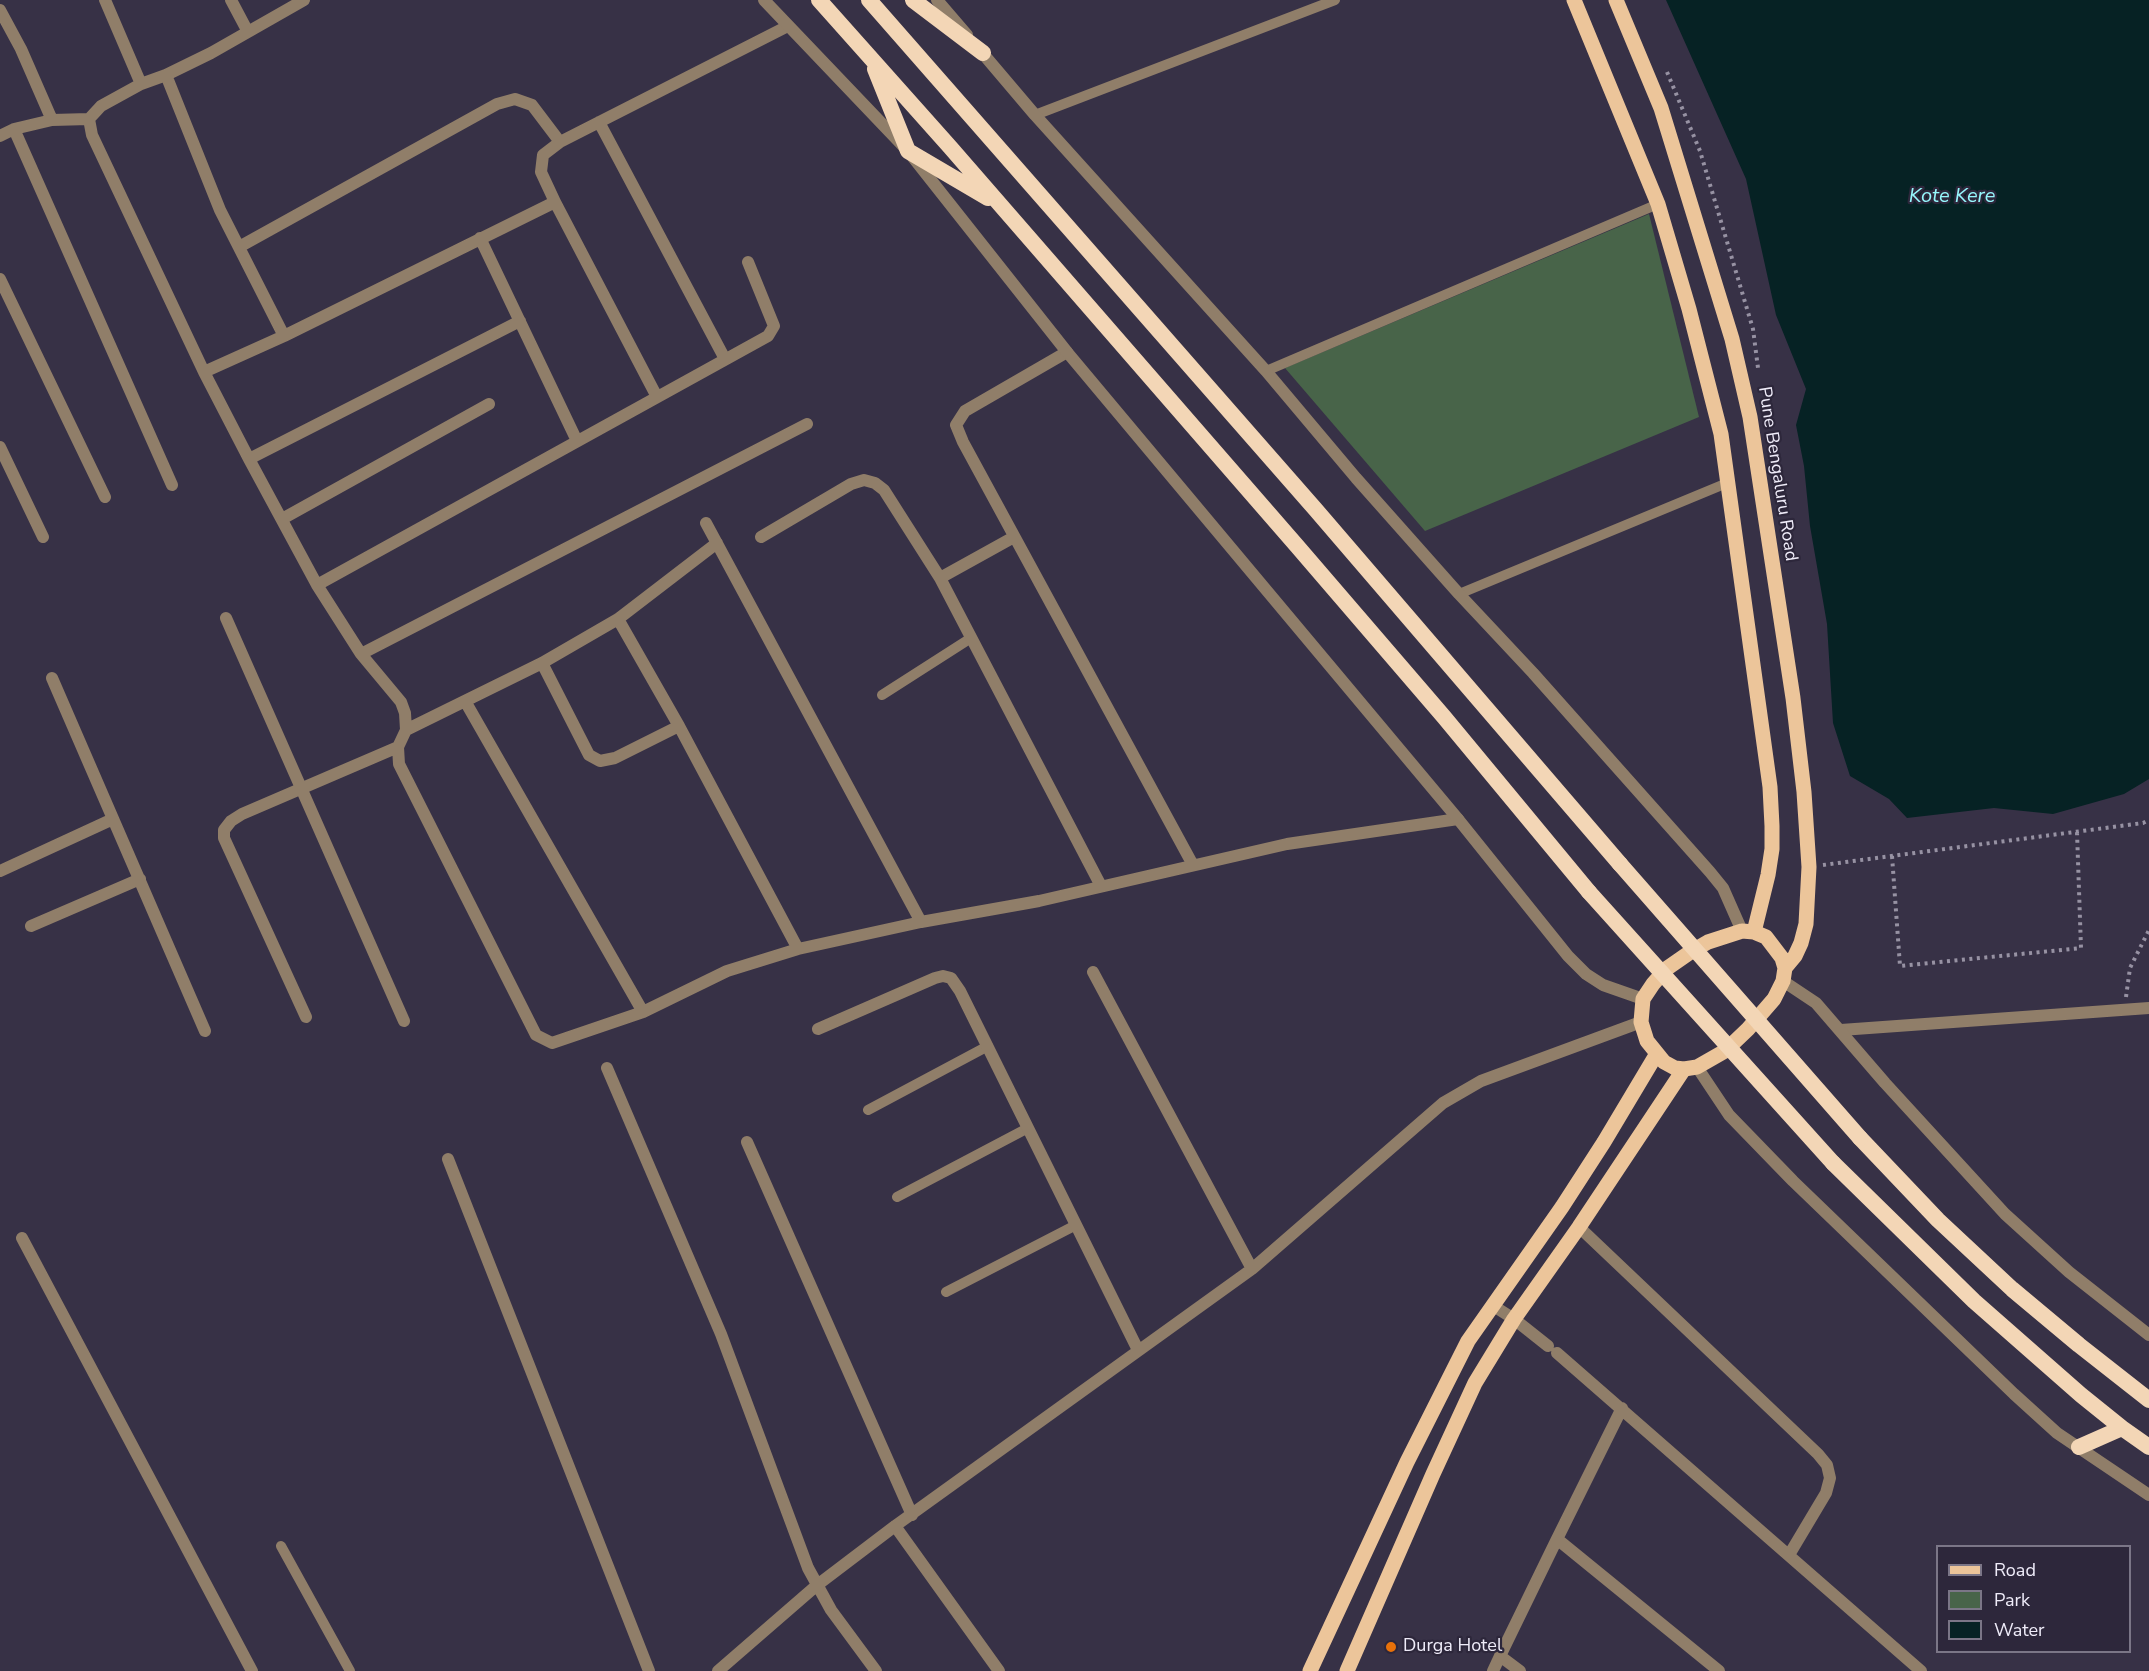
<!DOCTYPE html>
<html>
<head>
<meta charset="utf-8">
<style>
  body { margin:0 }
  #map { position:relative; width:2149px; height:1671px; overflow:hidden; background:#373146; font-family:"Nunito Sans",sans-serif }
  canvas { display:block }
  .legend { position:absolute; left:1936px; top:1545px; width:195px; height:108px; box-sizing:border-box; background:#2d273b; border:2px solid #7b7687; margin:0; padding:8px 10px; list-style:none; font-size:18px; color:#efecf9 }
  .legend li { display:flex; align-items:center; gap:12px; height:30px }
  .legend b { width:30px; border:2px solid #7b7687 }
</style>
</head>
<body>
<div id="map">
<canvas width="2149" height="1671"></canvas>
<ul class="legend">
<li><b style="height:8px;background:#ecc59a"></b>Road</li>
<li><b style="height:16px;background:#486449"></b>Park</li>
<li><b style="height:16px;background:#062224"></b>Water</li>
</ul>
</div>
<script>
const ctx = document.querySelector('canvas').getContext('2d');
ctx.lineJoin = 'round';
function fillPath(path, color) { ctx.fillStyle = color; ctx.fill(path, 'evenodd'); }
const toPath = rows => new Path2D(rows.map(r => 'M' + r).join(''));
function strokePath(path, color, width, dash) { ctx.strokeStyle = color; ctx.lineWidth = width; ctx.lineCap = dash ? 'butt' : 'round'; ctx.setLineDash(dash || []); ctx.stroke(path); }
function label(font, color, halo, rows, align = 'center') {
  ctx.font = font + ' "Nunito Sans",sans-serif'; ctx.lineWidth = 4.5; ctx.setLineDash([]); ctx.textBaseline = 'middle'; ctx.strokeStyle = halo; ctx.fillStyle = color; for (const [text, x, y, turn = 0] of rows) {
    ctx.save(); ctx.translate(x, y); ctx.rotate((+turn || 0) * Math.PI / 180); ctx.textAlign = isNaN(turn) ? turn : align; if (halo) ctx.strokeText(text, 0, 0); ctx.fillText(text, 0, 0); ctx.restore();
  }
}
fillPath(toPath([
  [1649,214,1699,417,1425,531,1285,368]
]), '#486449');
fillPath(toPath([
  [1666,0,2149,0,2149,779,2124,794,2053,814,1994,808,1907,818,1889,799,1850,776,1833,723,1827,624,1810,526,1804,466,1796,425,1806,389,1776,315,1746,179]
]), '#062224');
strokePath(toPath([
  [1667,72,1700,151,1753,329,1758,368],
  [1892,856,1900,966,2081,948,2077,832],
  [1823,865,2143,823,2149,820],
  [2126,997,2130,968,2149,930]
]), '#9792a3', 4, [3, 4.5]);
strokePath(toPath([
  [1035,115,1335,0],
  [1266,371,1658,204],
  [1459,594,1727,483],
  [882,695,971,638],
  [868,1110,988,1046],
  [897,1197,1028,1128],
  [946,1292,1076,1225],
  [281,1546,350,1671]
]), '#907e69', 10);
strokePath(toPath([
  [105,0,141,84],
  [231,0,248,32],
  [0,10,21,49,52,120],
  [166,75,220,210,284,336],
  [89,119,92,135,204,372,249,459,317,585,361,654,401,702,405,713,406,730,398,747,399,764,536,1035,552,1043,643,1012,727,971,798,949,921,922,1039,901,1287,844,1458,819],
  [599,122,725,359],
  [14,129,172,485],
  [0,136,14,129,52,120,89,119,101,106,141,84,166,75,211,53,304,0],
  [480,238,577,441],
  [239,247,497,104,515,99,532,105,560,142],
  [0,279,105,497],
  [1067,352,965,411,956,425,963,442,1193,865],
  [204,372,284,336,555,202],
  [657,397,555,202,541,172,543,155,560,142,788,26],
  [0,447,43,537],
  [249,459,520,321],
  [282,519,489,404],
  [706,523,921,922],
  [761,537,851,484,864,480,875,483,884,490,940,578,1101,886],
  [940,578,1014,537],
  [317,585,768,336,774,326,748,262],
  [226,618,404,1021],
  [618,619,679,726,798,949],
  [361,654,807,424],
  [542,663,589,755,600,761,615,758,679,726],
  [52,678,205,1031],
  [465,701,643,1012],
  [406,730,542,663,618,619,717,543],
  [0,871,113,819],
  [31,926,140,879],
  [1093,972,1252,1269],
  [306,1017,224,838,224,830,231,821,242,814,398,747],
  [818,1029,935,978,943,976,951,978,960,991,1138,1350],
  [1841,1030,2149,1008],
  [607,1068,721,1334,808,1568,831,1610,876,1671],
  [747,1142,912,1515],
  [448,1159,649,1671],
  [1579,1227,1818,1454,1827,1465,1830,1478,1826,1493,1789,1555],
  [22,1238,252,1671],
  [1492,1305,1514,1319,1548,1346],
  [1557,1353,1921,1671],
  [1622,1408,1557,1539,1719,1671],
  [895,1526,999,1671],
  [718,1671,816,1586,895,1526,1252,1269,1443,1103,1481,1081,1641,1022],
  [1493,1671,1500,1656],
  [1520,1671,1500,1656,1557,1539]
]), '#907e69', 12);
strokePath(toPath([
  [764,0,908,151,1067,352,1458,819,1568,956,1586,974,1603,985,1643,999],
  [937,0,967,35],
  [979,49,1035,115,1266,371,1356,478,1459,594,1533,673,1710,872,1723,888,1742,931],
  [1783,981,1816,1003,1885,1083,2005,1214,2069,1272,2149,1335],
  [1697,1067,1729,1115,1793,1181,2014,1394,2057,1433,2149,1495]
]), '#907e69', 12);
strokePath(toPath([
  [1574,0,1658,204,1689,309,1721,434,1770,787,1772,826,1772,849,1768,875,1754,932],
  [1616,0,1661,108,1732,339,1750,417,1793,698,1804,792,1809,867,1806,924,1801,943,1795,956,1785,968],
  [1742,931,1754,932,1766,937,1782,958,1785,968,1783,981,1774,999,1748,1029,1725,1051,1697,1067,1684,1069,1675,1068,1664,1062,1647,1041,1641,1022,1643,999,1653,984,1666,969,1689,953,1708,942,1742,931],
  [1310,1671,1407,1462,1468,1341,1562,1207,1604,1142,1656,1055],
  [1347,1671,1433,1474,1475,1383,1514,1319,1579,1227,1684,1069]
]), '#ecc59a', 15);
strokePath(toPath([
  [819,0,950,147,1297,546,1444,717,1589,892],
  [869,0,1316,510,1620,864],
  [913,0,983,53],
  [875,69,908,151,988,198],
  [1860,1138,1938,1220,2012,1289,2079,1345,2149,1400],
  [1833,1163,1974,1301,2081,1395,2122,1428,2149,1447],
  [2079,1447,2122,1428]
]), '#f3d6b6', 16);
strokePath(toPath([
  [1620,864,1860,1138],
  [1589,892,1833,1163]
]), '#f3d6b6', 16);
for (const [x, y, r, color] of [
  [1391,1647,6,"#e8710a"]
]) { const dot = new Path2D(); dot.arc(x, y, r, 0, 2 * Math.PI); ctx.fillStyle = color; ctx.fill(dot); strokePath(dot, '#2d273b', 2); }
label('18px', '#efecf9', '#2d273b', [
  ["Pune Bengaluru Road",1777,474,81]
]);
label('18px', '#efecf9', '#2d273b', [
  ["Durga Hotel",1403,1647]
], 'left');
label('italic 20px', '#96f6fc', '#2d273b', [
  ["Kote Kere",1952,197]
]);
</script>
</body>
</html>
